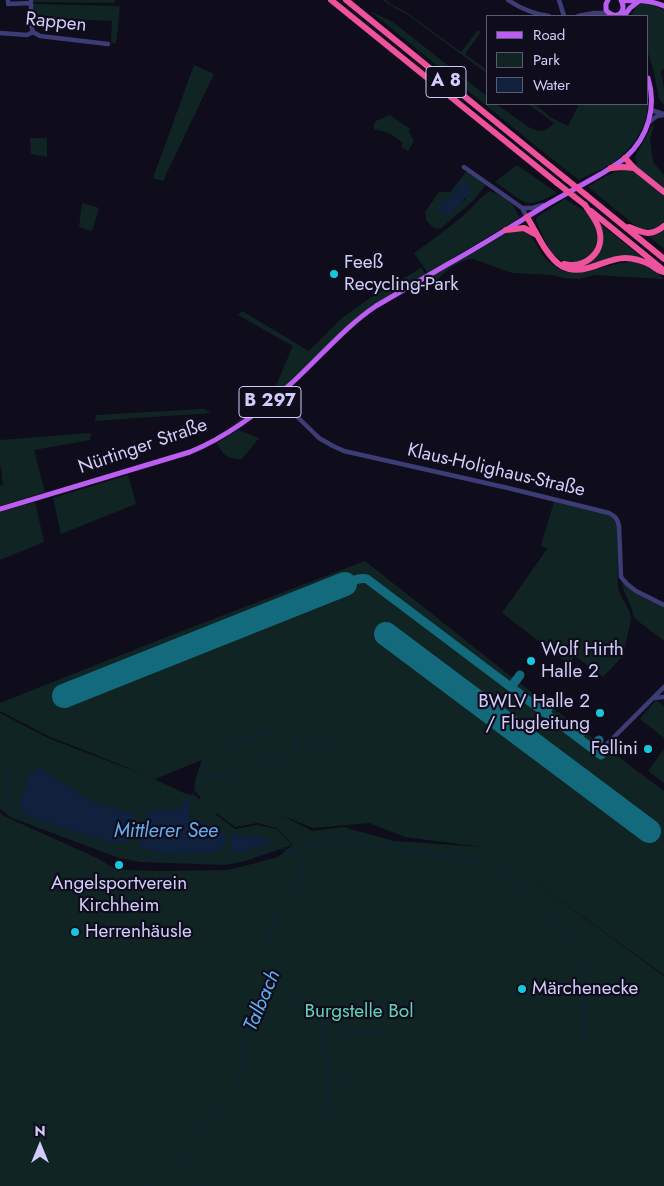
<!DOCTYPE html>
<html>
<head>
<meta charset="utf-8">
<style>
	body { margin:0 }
	#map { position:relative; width:664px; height:1186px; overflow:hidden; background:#0f0d1b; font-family:Jost,sans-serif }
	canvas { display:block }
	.legend { position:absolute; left:486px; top:15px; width:162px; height:90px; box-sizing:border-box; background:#0f0d1b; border:1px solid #5d5974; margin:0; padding:6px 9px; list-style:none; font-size:15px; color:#d1ccfa }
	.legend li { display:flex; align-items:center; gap:10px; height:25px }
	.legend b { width:25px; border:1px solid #5d5974 }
	.north { position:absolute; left:15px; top:1121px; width:50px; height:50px; -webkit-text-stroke:4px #0f0d1b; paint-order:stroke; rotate:0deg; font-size:14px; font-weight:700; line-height:20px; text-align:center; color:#d1ccfa }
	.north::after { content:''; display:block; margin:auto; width:18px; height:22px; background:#d1ccfa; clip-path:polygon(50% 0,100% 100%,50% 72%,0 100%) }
</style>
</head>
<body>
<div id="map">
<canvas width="664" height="1186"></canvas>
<ul class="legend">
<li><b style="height:6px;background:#ba5df0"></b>Road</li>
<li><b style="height:14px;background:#102424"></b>Park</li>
<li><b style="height:14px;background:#0f213c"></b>Water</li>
</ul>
<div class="north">N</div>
</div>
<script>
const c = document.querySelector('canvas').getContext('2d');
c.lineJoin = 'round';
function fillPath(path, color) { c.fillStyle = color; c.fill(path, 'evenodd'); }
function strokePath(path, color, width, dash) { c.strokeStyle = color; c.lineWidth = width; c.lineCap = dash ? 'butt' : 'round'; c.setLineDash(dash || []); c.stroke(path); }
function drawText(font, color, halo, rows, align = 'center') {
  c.font = font + ' Jost,sans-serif'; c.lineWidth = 4.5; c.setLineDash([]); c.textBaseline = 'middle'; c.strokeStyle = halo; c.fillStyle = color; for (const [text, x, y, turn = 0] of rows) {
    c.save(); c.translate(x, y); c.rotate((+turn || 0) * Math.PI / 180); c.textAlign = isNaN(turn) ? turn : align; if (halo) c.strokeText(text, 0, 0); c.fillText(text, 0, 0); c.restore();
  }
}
fillPath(new Path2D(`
	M32,0h83v3l-79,-1z
	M383,0h3l4,4 13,6 58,42 17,-22 3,2 -16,22 23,17v3l-80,-59 -20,-11z
	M32,4l88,2 -4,38 -5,-1 1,-22 -80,-4z
	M640,4h10l14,6v58l-3,4 3,18v15l-5,-6 -6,-31 -5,-15v-37h-17l5,-9z
	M370,11l23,11 95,75v7h8l34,24 9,3 7,-1 8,-7 -26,-19h7l15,13 18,9 11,-22h69v-9c2,27 -12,51 -34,67 -10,7 -24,12 -35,18l-31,-24z
	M194,65l20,9 -51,107 -10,-3z
	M390,115l20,14 -1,3 5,9 -6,10 -7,-4 2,-4c-9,-7 -17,-13 -28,-13l-2,-4 3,-5z
	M653,124l1,1 -4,14 3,23 11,13v74l-76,-62c13,-8 26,-17 40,-17l9,-7 -2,-6z
	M30,138h17v19l-16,-3z
	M517,165l40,28c-8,3 -18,10 -27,10 -9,0 -26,-16 -35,-21z
	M467,171l18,13v2l-12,15 -33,28 -6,-1 -8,-8 -1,-8 14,-20h11zM459,186l7,13 -10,7 -2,4 -11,2 -4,-2 1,-5 11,-9z
	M490,191c13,4 25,12 29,26l-3,3 -88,53 -14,-20c19,-13 36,-26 53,-41 8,-7 14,-16 23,-21z
	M565,199l21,13 9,12 4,15 -6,14 -14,9 -15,-1 -5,-2 -9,-8 -14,-30 1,-4z
	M82,203l17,5 -7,23 -13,-4z
	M599,223l44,35 -12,-1 -52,11 -2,-2 20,-13z
	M518,230h6l5,3 15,24 9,8 10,6 14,2 9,-1 34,-9 14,-1 15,5 15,12 -69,-4 -16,4 -15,-1 -12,-3 -40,-2 -39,-14c-10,0 -20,7 -29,14 -3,2 -5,6 -8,8h-3l-1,-5 75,-43z
	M421,268l4,5v3l-61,36 -89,83 -39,29 -1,-1 27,-21 11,-10 20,-46 -55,-31 4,-4 67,40 34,-34 30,-21z
	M204,409l7,4 -116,8 1,-6z
	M238,430l21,8 -17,21c-14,0 -19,-3 -25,-16z
	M91,433l-1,7 -56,10 11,42 -45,14v-21h3l-2,-18 -1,-1v-26z
	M128,475l8,29 -75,30 -8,-36z
	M35,502l9,40 -44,18v-48z
	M554,502l53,12 6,3 4,9 1,62 2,6 10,18 1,7 -8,37 -20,21 -28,-21 -6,8 -67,-51 45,-64 -6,-4z
	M365,561l157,124 142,106v184l-154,-111 154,112v210h-664v-373l4,3 95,43 11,7 16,4 38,1 65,-1 49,-13 15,-12 -16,-17 -20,-5 -22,4 -17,-13 -4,-1 21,16 22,-4 20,4 15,16 -47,16 -20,4 -84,-3 -22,-4 -109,-41 -10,-8v-96l48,25 99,38 -53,-22 -44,-17 -50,-26v-8l25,-10 162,-64zM202,760l-6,18 -2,11 7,9 -2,1 4,6 -7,-9 -10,-2 -36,-17 5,2zM283,816l30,12 56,-5 36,14 77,10 -88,-6 -51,-14 -31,4z
	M622,583l20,13 22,11v34l-30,-23c-1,-13 -10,-22 -12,-35z
	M656,700l8,6v32l-24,-19z
	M664,749v34l-16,-12z`), '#102424');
fillPath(new Path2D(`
	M462,182l4,1 4,3v7l-20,21 -4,1 -7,-5v-5l12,-9z
	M39,768l54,34 39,11c7,8 -2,20 -5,29l-11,2 -67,-20 -21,-8 -7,-6 -1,-9 9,-25 1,-2z
	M187,798l3,2v8l-2,7 1,2 35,15c3,6 1,14 -3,19l-30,3 -29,-1 -20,-4 -3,-4v-4l8,-27 5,-4h23l5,-3z
	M231,835l35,2 3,3 1,4 -17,4 -14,5h-8z`), '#0f213c');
strokePath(new Path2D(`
	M640,16l5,-13
	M294,752v-11l7,-8 1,-6 6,-5 4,-11
	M0,762l7,5 1,4 -2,33 4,9 16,7 39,15 75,23 86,4
	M207,773l14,5 84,-30 42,-10
	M189,799l18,-26 -2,-11 4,-7 70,-29
	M270,844l4,1
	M383,846l10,1 91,16 43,28 35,37 13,22 8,11 4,12v18
	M300,848l27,-7 24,1 31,4
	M290,850l7,-1
	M140,858l2,-9
	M275,974l9,16 11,10 17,6 7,7 11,7 9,9 55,4
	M585,996l-3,11 6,46
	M319,1013l10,63v26l-7,18
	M329,1076l25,14
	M187,1157l5,19
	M282,1169l22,-21 16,-25
	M158,1173l29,-17 15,-31 37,-41 5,-37 30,-75 6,-11 1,-6 -11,-2 -2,-13 11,-28 20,-29 2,-13 -4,-17 -16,-5 -51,14
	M194,1179l5,7
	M147,1186l7,-10`), '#0f213c', 1);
strokePath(new Path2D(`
	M345,584c8,-3 14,-7 22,-5l234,176
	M511,687l9,-12
	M545,713l6,-9
	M578,737l6,-8
	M592,748l7,-8`), '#126a7c', 9);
strokePath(new Path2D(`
	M386,634l263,197
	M64,696l281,-112`), '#126a7c', 24);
strokePath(new Path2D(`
	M8,0v4l23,-1
	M31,0v25l2,7
	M508,0c13,9 26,14 41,16
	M559,0l5,16
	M578,16l16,-3h14
	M33,32l7,4 68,8
	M0,33l27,2 6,-3
	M651,110l13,4
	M648,123l9,-7 7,-1
	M464,167l54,38 4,3 5,9
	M522,208h10l11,-3
	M276,396l43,42 14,8 11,5 164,37 101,25c6,3 9,6 10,13l2,51 6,7 9,7 28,14
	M654,698l10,-1
	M606,745l58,-58`), '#3e3c76', 4.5);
strokePath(new Path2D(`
	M608,0l-2,4v6c9,11 22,3 15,-10
	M622,1c15,-1 29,-1 42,5
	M624,16l6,-8 9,-7
	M0,509l190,-57c39,-16 74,-43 105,-72 27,-25 51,-54 81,-74 24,-14 48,-28 72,-42 34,-19 67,-40 100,-60 18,-10 35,-20 53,-30 8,-5 17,-10 25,-17 22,-20 31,-50 22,-79`), '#ba5df0', 5);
strokePath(new Path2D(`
	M331,0l226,183
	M346,0l220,179
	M625,158l9,10 30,24
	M611,168l12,-1 11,1
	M586,195l78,64
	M591,211l70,57
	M527,217c6,10 11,20 17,30 12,18 22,27 44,21 12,-3 24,-10 37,-10 9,0 18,3 26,7 4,3 7,6 13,7
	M629,227c14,6 22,10 35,-1
	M506,230l18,-2 11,6
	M564,264c21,5 42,-12 35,-35 -2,-8 -9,-16 -14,-24`), '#ef529c', 6);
strokePath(new Path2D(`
	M566,179l20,16
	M557,183l28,22`), '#ef529c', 6);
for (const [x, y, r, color] of [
	[334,274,5,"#15c8dd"],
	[531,661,5,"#15c8dd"],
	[600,713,5,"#15c8dd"],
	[648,749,5,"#15c8dd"],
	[119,865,5,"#15c8dd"],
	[75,932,5,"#15c8dd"],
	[522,989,5,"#15c8dd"]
]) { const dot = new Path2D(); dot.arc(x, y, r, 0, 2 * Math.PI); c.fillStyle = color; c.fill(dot); strokePath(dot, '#0f0d1b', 2); }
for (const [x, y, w] of [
	[446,82,40],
	[270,402,62]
]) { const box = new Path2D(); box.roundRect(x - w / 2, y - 15.5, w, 31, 4); c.fillStyle = '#0f0d1b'; c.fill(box); strokePath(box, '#d1ccfa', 1); }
drawText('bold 18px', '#d1ccfa', null, [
	["A 8",446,82],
	["B 297",270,402]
]);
drawText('19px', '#d1ccfa', '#0f0d1b', [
	["Rappen",56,23,6],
	["Nürtinger Straße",143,447,-19],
	["Klaus-Holighaus-Straße",496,471,13]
]);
drawText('19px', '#d1ccfa', '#0f0d1b', [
	["Feeß",344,263],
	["Recycling-Park",344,285],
	["Wolf Hirth",541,650],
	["Halle 2",541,672],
	["BWLV Halle 2",590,702,"right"],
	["/ Flugleitung",590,724,"right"],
	["Fellini",638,749,"right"],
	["Angelsportverein",119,884,"center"],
	["Kirchheim",119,906,"center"],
	["Herrenhäusle",85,932],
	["Märchenecke",532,989]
], 'left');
drawText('19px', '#60d2b6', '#0f0d1b', [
	["Burgstelle Bol",359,1012]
]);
drawText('italic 20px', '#63aef0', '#0f0d1b', [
	["Mittlerer See",166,832],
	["Talbach",263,1001,-67]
]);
</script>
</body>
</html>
